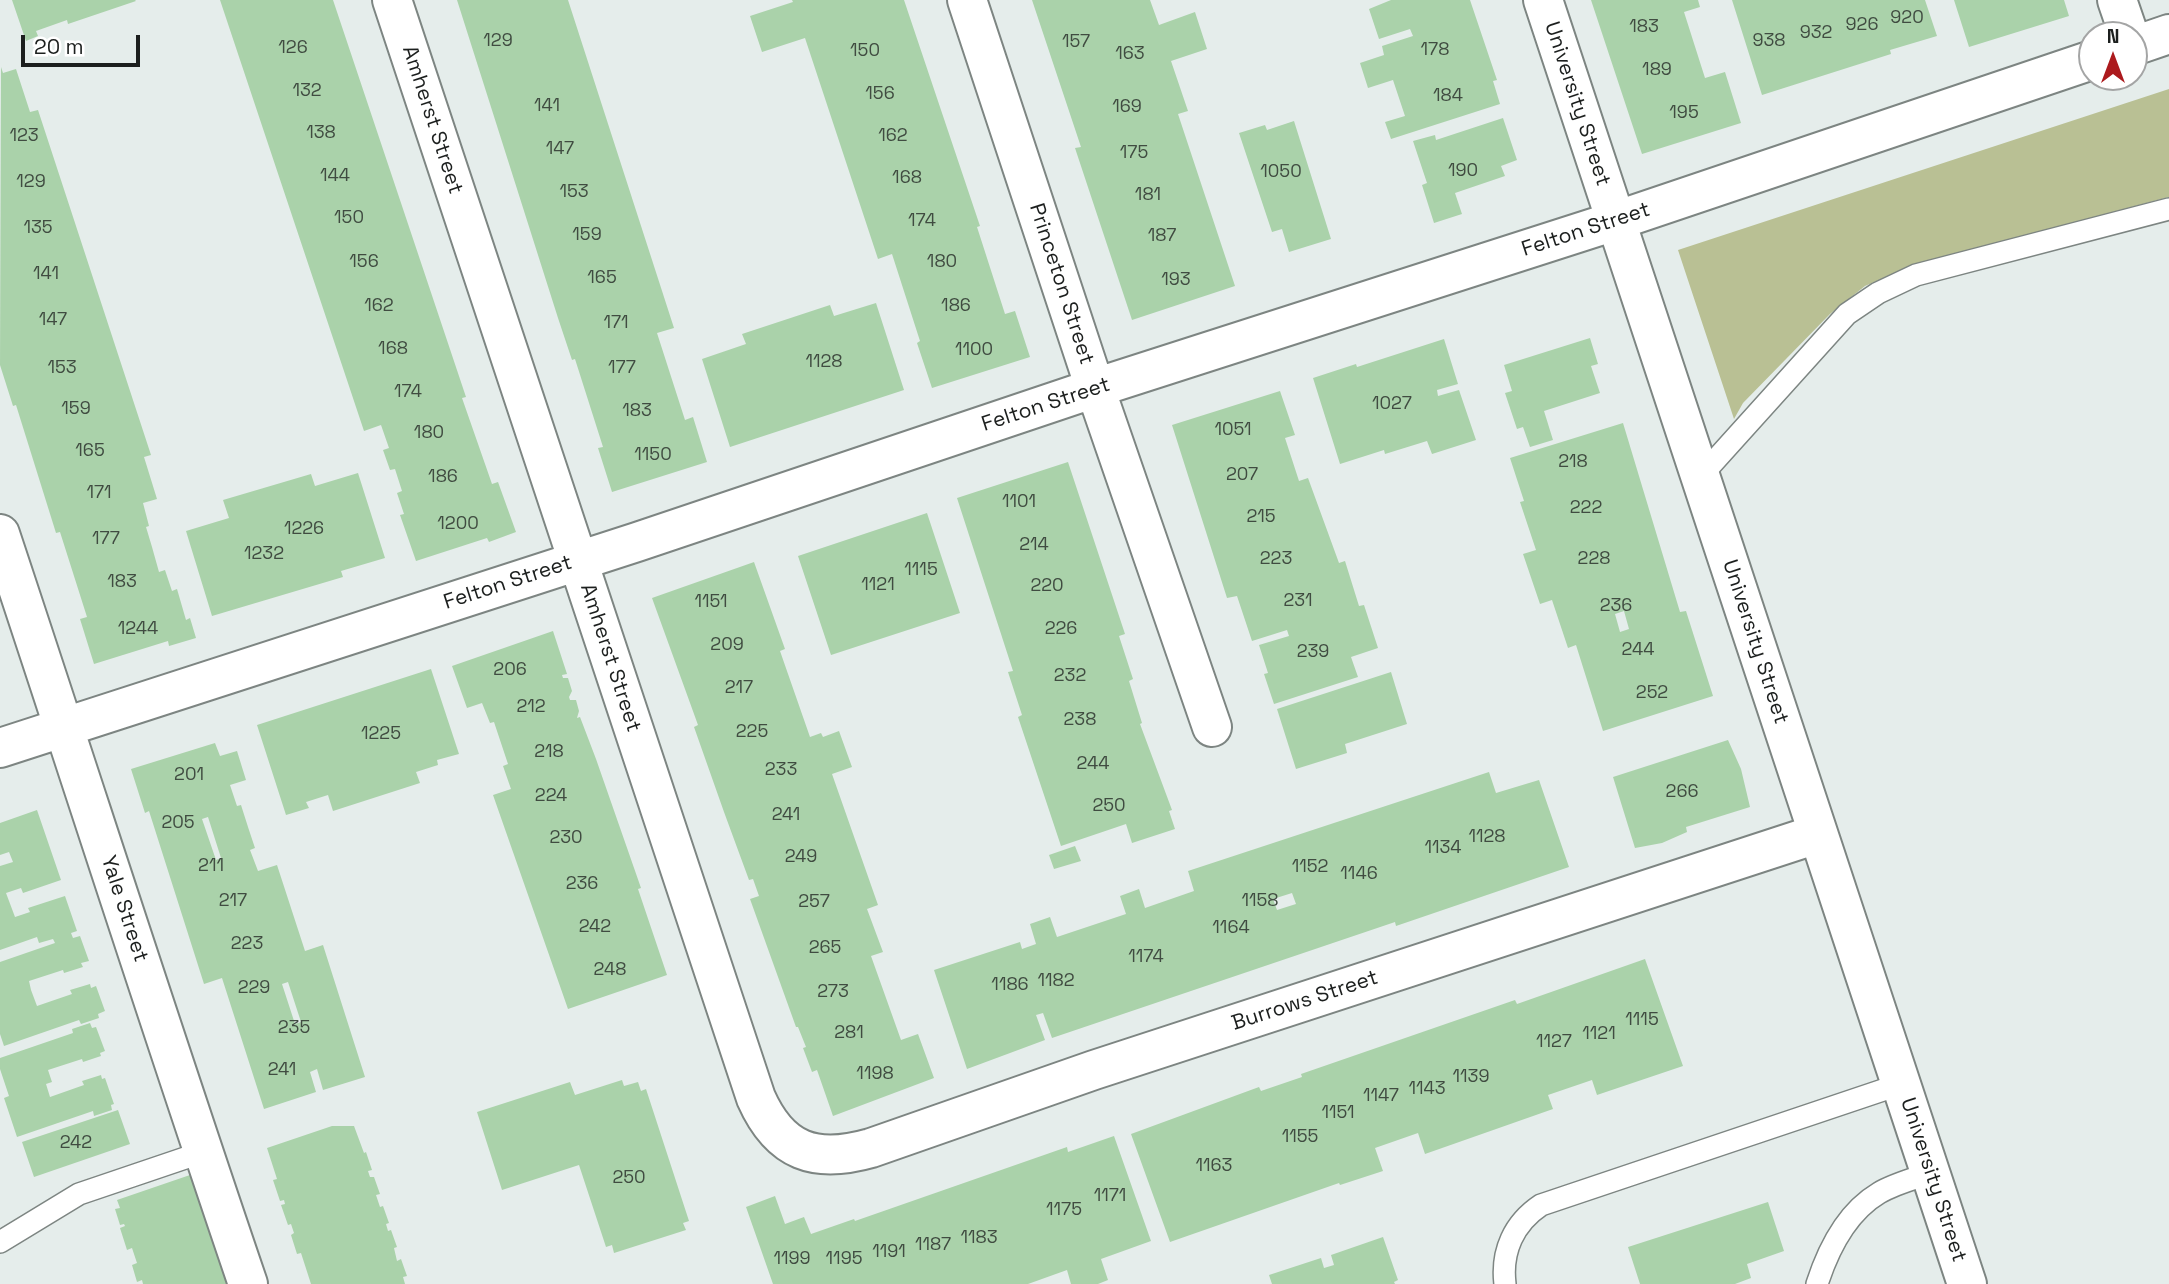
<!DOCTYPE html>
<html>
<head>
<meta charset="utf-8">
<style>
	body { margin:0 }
	#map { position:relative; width:2169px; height:1284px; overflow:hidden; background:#e5edeb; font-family:"Space Grotesk",sans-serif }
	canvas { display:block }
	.north { position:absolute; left:2078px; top:21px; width:70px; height:70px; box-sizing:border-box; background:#fff; border:2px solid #a4a5a5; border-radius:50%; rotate:0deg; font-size:19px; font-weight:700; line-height:28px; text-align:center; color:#1c1f1e }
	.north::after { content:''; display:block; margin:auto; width:24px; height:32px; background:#ac1a1d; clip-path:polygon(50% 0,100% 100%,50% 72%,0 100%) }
	.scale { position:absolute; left:21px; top:35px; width:119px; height:32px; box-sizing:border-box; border:4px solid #1c1f1e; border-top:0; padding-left:9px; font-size:21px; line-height:24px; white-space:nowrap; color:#1c1f1e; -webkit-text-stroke:5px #fff; paint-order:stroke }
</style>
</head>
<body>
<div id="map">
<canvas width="2169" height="1284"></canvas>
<div class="north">N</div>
<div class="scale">20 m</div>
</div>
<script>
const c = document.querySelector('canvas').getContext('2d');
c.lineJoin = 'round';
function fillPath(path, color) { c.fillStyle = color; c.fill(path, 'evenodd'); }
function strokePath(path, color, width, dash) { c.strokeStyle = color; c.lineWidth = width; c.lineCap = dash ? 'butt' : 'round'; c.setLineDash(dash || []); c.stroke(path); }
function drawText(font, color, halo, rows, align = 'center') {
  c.font = font + ' "Space Grotesk",sans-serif'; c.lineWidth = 7; c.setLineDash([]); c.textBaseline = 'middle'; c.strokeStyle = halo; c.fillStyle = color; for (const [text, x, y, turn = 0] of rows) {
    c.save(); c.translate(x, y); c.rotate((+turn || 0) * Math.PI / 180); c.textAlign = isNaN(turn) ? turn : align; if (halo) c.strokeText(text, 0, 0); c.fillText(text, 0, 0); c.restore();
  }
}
fillPath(new Path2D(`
	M2169,89v108l-260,70 -44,19 -35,28 -87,89 -9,16 -56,-169z`), '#b9c094');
fillPath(new Path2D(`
	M12,0h123l1,1 -68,23 -1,-4 -31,11 2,5 -12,5z
	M220,0h113l133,397 -4,1 30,86 6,-2 18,50 -27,10 -2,-4 -71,23 -16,-46 4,-1 -7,-21 5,-2 -7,-22 -5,1 -7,-20 6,-2 -8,-23 -17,6z
	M457,0h111l106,328 -17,5 28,87 8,-3 14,45 -95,30 -14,-44 5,-1 -28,-88 -3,1 -14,-42z
	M792,0h112l76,226 -3,1 28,87 10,-3 15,46 -98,31 -15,-45 3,-2 -28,-87 -14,5 -73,-221 -43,14 -12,-36 43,-14z
	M1032,0h118l9,25 36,-13 12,37 -36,12 17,50 -10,3 57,172 -103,34 -57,-172 6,-1z
	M1391,0h79l27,80 -4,1 7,23 -109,35 -6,-17 20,-6 -12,-36 -25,8 -8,-25 24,-8 -2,-9 31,-10 -3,-7 -31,10 -10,-30z
	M1591,0h107l2,7 -16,5 21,66 20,-6 16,51 -99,31z
	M1732,0h193l12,36 -47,14 1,4 -129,41z
	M1954,0h110l5,16 -100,31z
	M1,67l2,6 13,-4 14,43 8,-2 113,345 -7,2 13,42 -14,4 6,23 -3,1 6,20 7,25 6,-2 7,21 5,-2 9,31 4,-2 6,20 -27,8 -1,-5 -74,23 -14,-45 7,-2 -27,-85 -4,1 -40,-128 -3,1 -13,-41z
	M1503,118l14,42 -16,6 4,10 -50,17 7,21 -28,9 -12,-38 5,-2 -14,-42 22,-6 1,5z
	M1294,121l37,118 -42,13 -7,-23 -10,3 -33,-99 26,-8 2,5z
	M876,303l28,87 -174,57 -28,-88 44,-15 -4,-10 88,-29 4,11z
	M1590,338l8,26 -7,2 9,27 -56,18 9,29 -23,7 -7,-20 -6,2 -12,-36 7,-2 -8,-26z
	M1444,339l14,45 -21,6 1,6 21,-6 17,50 -44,14 -5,-13 -42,13 -1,-4 -44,14 -27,-86 43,-14 1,3z
	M1280,391l15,44 -10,3 14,43 9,-3 31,85 6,-2 14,45 5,-1 14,43 -27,9 7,20 -84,27 -10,-30 4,-1 -9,-28 30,-9 -2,-6 -35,11 -15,-45 -10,2 -55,-173z
	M1623,423l57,189 6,-1 27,85 -110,35 -27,-86 -8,3 -16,-48 -12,4 -17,-50 13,-4 -16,-48 4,-1 -14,-43zM1624,611l5,18 -9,3 -5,-18z
	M1068,462l57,172 -6,2 14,43 -4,2 13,42 -2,1 32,86 -3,1 6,18 -43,14 -6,-19 -65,22 -43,-129 4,-2 -14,-43 5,-1 -56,-173z
	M358,473l27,85 -44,13 2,6 -131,39 -26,-85 43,-13 -6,-18 88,-26 4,12z
	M927,513l33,100 -129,42 -33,-99z
	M754,562l31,87 -5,2 30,86 11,-4 2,4 16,-6 13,36 -20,7 46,131 -11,4 16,43 -12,4 30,84 17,-6 16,44 -101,38 -16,-46 -5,2 -9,-24 3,-1 -8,-20h-2l-46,-128 9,-3 -6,-17 -4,1 -25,-68 -30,-85 4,-2 -46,-127z
	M553,631l14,43 -5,1 1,3h5l4,13 -3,6 1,3h6l3,11 -2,7 3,-1 16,42 45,129 -3,1 29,86 -99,34 -75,-214 18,-6 -8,-23 5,-2 -14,-42 -4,1 -8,-20 -15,5 -15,-42z
	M431,669l28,85 -22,6 1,5 -22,7 4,11 -87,28 -5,-16 -22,7 3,6 -23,7 -29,-90z
	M1391,672l16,52 -62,20 2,9 -51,16 -19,-60z
	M1728,740l13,29 9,38 -64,20 1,5 -25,11 -27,5 -22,-71z
	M215,743l5,13 17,-5 9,29 -16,5 7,21 4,-1 7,22 7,21 -5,2 8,21 19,-6 28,86 18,-6 42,132 -42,13 -6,-21 -7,3 6,20 -52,17 -42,-131 -18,6 -55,-173 -4,2 -14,-44zM208,817l13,41 -5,2 -14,-41zM288,982l13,40 -6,2 -13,-40z
	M1489,772l7,21 43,-13 30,87 -173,59 -1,-4 -343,116 -9,-25 -7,2 9,25 -78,29 -33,-99 86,-28 2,7 14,-5 -6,-20 20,-7 7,20 69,-23 -6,-18 19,-7 6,19 49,-17 -6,-20zM1292,893l4,11 -19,6 -4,-11z
	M37,810l24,70 -38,13 -2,-5 -15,5 9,24 15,-5 -2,-4 37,-12 12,35 -6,2 2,5 7,-2 9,25 -8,2 2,4 -19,6 -1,-3 -34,11 2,9 6,16 35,-12 -2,-4 20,-6 1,4 5,-2 9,25 -7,3 1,4 -18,6 -2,-4 -75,26 -4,-12v-72l55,-19 -2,-4 -14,4 -2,-6 -37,13v-84l13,-4 -4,-10 -9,3v-32z
	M1075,846l6,15 -27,8 -5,-14z
	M1645,959l38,107 -86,29 -5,-15 -44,15 5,14 -128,45 -7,-21 -43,15 8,23 -43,14 -1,-2 -169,59 -39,-108 128,-47 2,4 41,-14 -1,-3 214,-74 2,4z
	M90,1023l2,5 4,-1 9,24 -5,2 1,3 -18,6 -1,-3 -34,11 4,12 -6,2 4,13 34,-12 -2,-4 19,-6 1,4 3,-1 9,26 -3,1 1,5 -18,6 -1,-5 -76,26 -13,-39 5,-2 -9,-27v-11l73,-25 -1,-4z
	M622,1080l2,6 14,-4 3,9 5,-2 43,132 -6,2 3,7 -72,23 -2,-8 -6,2 -27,-82 -77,25 -25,-78 93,-30 5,13z
	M118,1110l12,34 -96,33 -12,-35z
	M332,1126h22l10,27 2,-1 6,18 -4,1 2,6h4l6,17 -4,1 4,12 3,-1 6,17 -3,1 2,7 3,-1 6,17 -3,1 3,13 4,-2 6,17 -4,1 2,7h-94l-10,-31 -4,1 -6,-19 3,-2 -3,-9 -3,1 -7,-20 4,-1 -1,-4 -4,1 -7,-21 4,-1 -10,-31z
	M1114,1136l37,105 -50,18 7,21 -10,4h-27l-4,-14 -39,14h-255l-27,-77 29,-11 10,28 19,-7 7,17 43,-15 1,2 212,-74 1,5z
	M190,1175l2,4h3l6,19 -2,1 2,7 3,-2 16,50 -2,1 2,6h2l7,19 -3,2v2h-83l-1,-4 -5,2 -5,-17 5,-2 -5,-15 -5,2 -7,-22 5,-2 -1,-2 -4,1 -5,-16 5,-1 -3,-8z
	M1768,1202l16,49 -37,13 4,14 -16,6h-95l-12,-37z
	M1383,1237l15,43 -4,2 1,2h-123l-3,-9 52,-17 3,10 10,-3 -3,-10z`), '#aad2aa');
const lane = new Path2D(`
	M1700,477l147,-163 31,-21 38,-18 253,-66
	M0,1242l79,-48 124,-42
	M1505,1284c-4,-33 9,-61 36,-79l360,-121
	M1817,1284c11,-34 30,-72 62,-91 15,-9 34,-14 52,-20`);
const street = new Path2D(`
	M392,0l364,1098c24,54 59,66 115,50l223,-78 723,-236
	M967,0l128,388 117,339
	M1543,0l424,1284
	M2117,0l12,35
	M2134,46l35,-12
	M0,534c83,250 163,501 248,750
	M0,748l637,-206 458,-154 520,-167 477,-161`);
strokePath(lane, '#7d8582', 24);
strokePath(street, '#7d8582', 42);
strokePath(lane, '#fff', 21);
strokePath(street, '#fff', 38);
drawText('18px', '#404c41', null, [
	["920",1907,18],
	["926",1862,25],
	["183",1644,27],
	["932",1816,33],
	["129",498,41],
	["938",1769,41],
	["157",1076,42],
	["126",293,48],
	["178",1435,50],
	["150",865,51],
	["163",1130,54],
	["189",1657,70],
	["132",307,91],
	["156",880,94],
	["184",1448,96],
	["141",547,106],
	["169",1127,107],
	["195",1684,113],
	["138",321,133],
	["123",24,136],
	["162",893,136],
	["147",560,149],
	["175",1134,153],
	["190",1463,171],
	["1050",1281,172],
	["144",335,176],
	["168",907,178],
	["129",31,182],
	["153",574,192],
	["181",1148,195],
	["150",349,218],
	["174",922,221],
	["135",38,228],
	["159",587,235],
	["187",1162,236],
	["156",364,262],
	["180",942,262],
	["141",46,274],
	["165",602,278],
	["193",1176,280],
	["162",379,306],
	["186",956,306],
	["147",53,320],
	["171",616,323],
	["168",393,349],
	["1100",974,350],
	["1128",824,362],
	["153",62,368],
	["177",622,368],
	["174",408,392],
	["1027",1392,404],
	["159",76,409],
	["183",637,411],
	["1051",1233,430],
	["180",429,433],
	["165",90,451],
	["1150",653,455],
	["218",1573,462],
	["207",1242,475],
	["186",443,477],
	["171",99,493],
	["1101",1019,502],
	["222",1586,508],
	["215",1261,517],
	["1200",458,524],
	["1226",304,529],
	["177",106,539],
	["214",1034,545],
	["1232",264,554],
	["223",1276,559],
	["228",1594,559],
	["1115",921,570],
	["183",122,582],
	["1121",878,585],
	["220",1047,586],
	["231",1298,601],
	["1151",711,602],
	["236",1616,606],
	["1244",138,629],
	["226",1061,629],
	["209",727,645],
	["244",1638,650],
	["239",1313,652],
	["206",510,670],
	["232",1070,676],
	["217",739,688],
	["252",1652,693],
	["212",531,707],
	["238",1080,720],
	["225",752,732],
	["1225",381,734],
	["218",549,752],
	["244",1093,764],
	["233",781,770],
	["201",189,775],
	["266",1682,792],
	["224",551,796],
	["250",1109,806],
	["241",786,815],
	["205",178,823],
	["1128",1487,837],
	["230",566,838],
	["1134",1443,848],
	["249",801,857],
	["211",211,866],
	["1152",1310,867],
	["1146",1359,874],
	["236",582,884],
	["217",233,901],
	["1158",1260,901],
	["257",814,902],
	["242",595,927],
	["1164",1231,928],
	["223",247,944],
	["265",825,948],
	["1174",1146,957],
	["248",610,970],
	["1182",1056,981],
	["1186",1010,985],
	["229",254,988],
	["273",833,992],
	["1115",1642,1020],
	["235",294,1028],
	["281",849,1033],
	["1121",1599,1034],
	["1127",1554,1042],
	["241",282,1070],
	["1198",875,1074],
	["1139",1471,1077],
	["1143",1427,1089],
	["1147",1381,1096],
	["1151",1338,1113],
	["1155",1300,1137],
	["242",76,1143],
	["1163",1214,1166],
	["250",629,1178],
	["1171",1110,1196],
	["1175",1064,1210],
	["1183",979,1238],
	["1187",933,1245],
	["1191",889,1252],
	["1199",792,1259],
	["1195",844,1259]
]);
drawText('21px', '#1c1f1e', '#fff', [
	["University Street",1577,104,72],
	["Amherst Street",432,120,72],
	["Felton Street",1586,230,-18],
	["Princeton Street",1061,284,72],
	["Felton Street",1046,405,-18],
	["Felton Street",508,583,-18],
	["University Street",1755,642,72],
	["Amherst Street",610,658,72],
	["Yale Street",124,909,72],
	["Burrows Street",1305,1001,-18],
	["University Street",1933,1180,72]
]);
</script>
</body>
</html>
